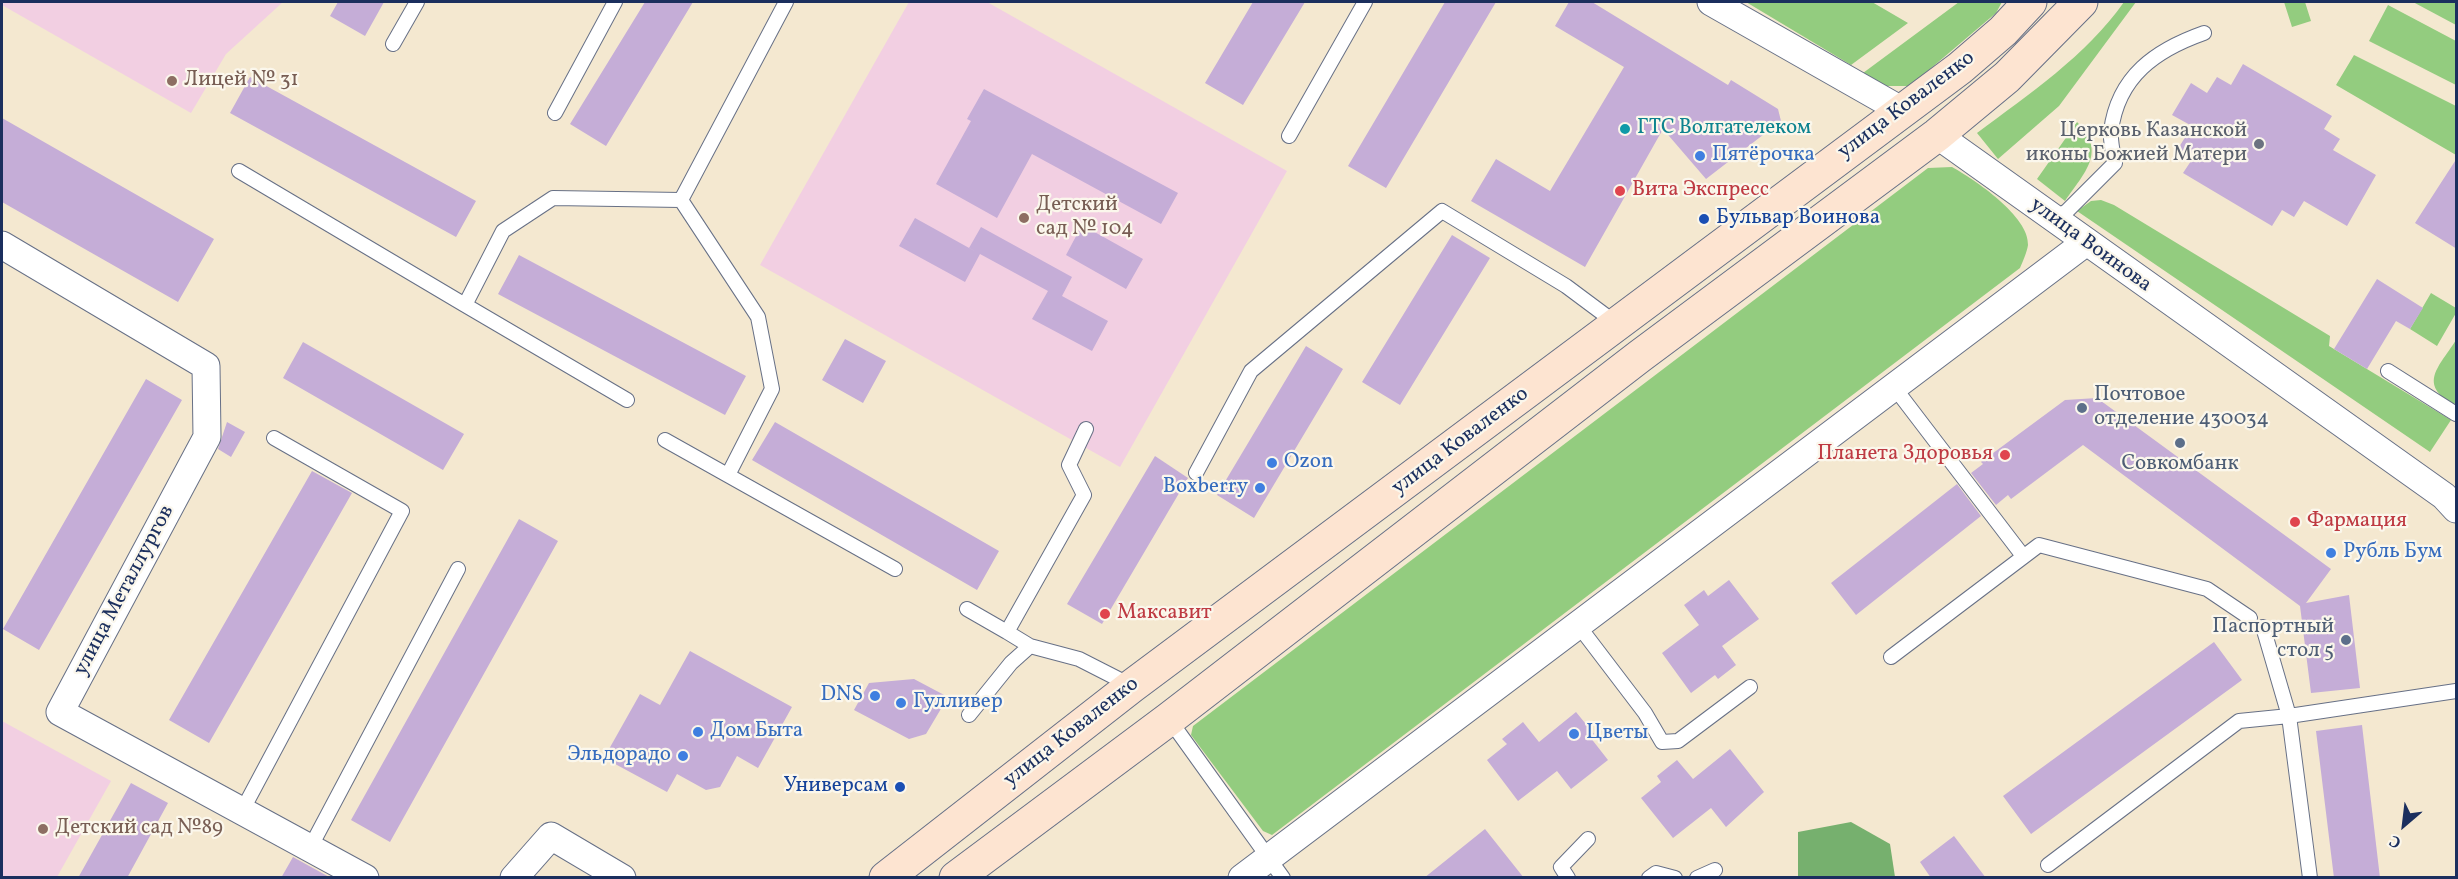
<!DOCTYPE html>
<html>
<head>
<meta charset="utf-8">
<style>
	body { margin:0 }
	#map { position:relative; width:2458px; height:879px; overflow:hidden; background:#f4e8d0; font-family:Vollkorn,serif }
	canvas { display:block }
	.frame { position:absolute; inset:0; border:3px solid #1b2f5e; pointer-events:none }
	.north { position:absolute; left:2374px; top:795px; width:60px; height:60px; -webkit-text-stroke:4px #fbf7ec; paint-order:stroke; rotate:208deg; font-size:16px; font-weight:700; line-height:24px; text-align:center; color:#1b2f5e }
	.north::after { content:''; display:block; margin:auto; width:21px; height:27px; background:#1b2f5e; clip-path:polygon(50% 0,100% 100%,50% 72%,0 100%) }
</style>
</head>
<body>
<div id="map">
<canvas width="2458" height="879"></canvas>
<div class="frame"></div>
<div class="north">С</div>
</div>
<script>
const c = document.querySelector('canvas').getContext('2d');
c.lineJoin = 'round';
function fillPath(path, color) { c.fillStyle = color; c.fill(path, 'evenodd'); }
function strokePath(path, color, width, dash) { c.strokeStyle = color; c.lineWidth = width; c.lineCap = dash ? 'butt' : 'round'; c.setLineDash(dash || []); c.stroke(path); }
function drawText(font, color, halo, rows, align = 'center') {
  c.font = font + ' Vollkorn,serif'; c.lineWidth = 4.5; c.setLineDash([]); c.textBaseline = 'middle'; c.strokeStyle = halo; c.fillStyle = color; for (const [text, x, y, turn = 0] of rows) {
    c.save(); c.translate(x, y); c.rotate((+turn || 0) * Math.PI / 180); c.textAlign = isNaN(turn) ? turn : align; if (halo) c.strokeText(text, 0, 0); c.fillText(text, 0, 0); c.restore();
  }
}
fillPath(new Path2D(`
	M2,2h281l-57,52 -35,59 -189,-108z
	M909,2h78l300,169 -167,296 -360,-202z
	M2,721l109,60 -54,96h-55z`), '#f2cfe2');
fillPath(new Path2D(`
	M1746,2h126l36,21 -57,42z
	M1959,2h43l-6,11 -86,73h-25l-22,-13z
	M2124,2h12l-77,104 -61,53 -21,-26c52,-39 109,-77 147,-131z
	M2284,2h21l6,19 -19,6z
	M2413,2h43v23z
	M2388,5l68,36v44l-87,-44z
	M2354,55l102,51v49l-120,-70z
	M2077,122c30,30 8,50 -12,79l-28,-22z
	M1952,167c22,12 78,50 76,78 -1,7 -5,16 -8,23l-748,567 -9,-4 -72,-96 2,-9 735,-558z
	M2101,200l13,5 216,131 -1,10 122,74 -21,32 -353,-241 14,-10z
	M2431,293l25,15v5l-19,33 -27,-17z
	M2456,340v61l-2,4c-37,-21 -15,-38 2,-65z`), '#93cc7f');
fillPath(new Path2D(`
	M1851,822l39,22 5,33h-97v-45z`), '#76b06e');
fillPath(new Path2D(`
	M338,2h46l-19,34 -35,-20z
	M645,2h48l-87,144 -36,-22z
	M1253,2h52l-62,103 -38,-22z
	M1445,2h51l-110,186 -38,-22z
	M1569,2h23l136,83 3,-5 47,29 3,12 -75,58 -43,-50 -78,138 -114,-66 25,-42 54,32 74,-124 -69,-41z
	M2243,64l89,52 -8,13 16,10 -7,11 43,25 -29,51 -43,-25 -10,16 -12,-7 -10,16 -89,-53 8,-12 -15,-9 16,-26 -20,-11 19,-32 16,10 10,-16 14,8z
	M250,77l226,124 -20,36 -226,-124z
	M984,89l194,104 -17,31 -129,-70 -35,64 -61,-34 35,-63 -4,-2z
	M2,118l212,121 -36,63 -176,-100z
	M2457,158v91l-42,-26z
	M915,218l65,36 -15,28 -66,-36z
	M1082,225l61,34 -17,30 -60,-34z
	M981,227l91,50 -10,19 46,25 -16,30 -60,-32 16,-28 -79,-43z
	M1452,235l38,23 -90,147 -38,-23z
	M519,255l227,121 -21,39 -227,-121z
	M2377,279l46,29 -13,21 -14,-8 -29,48 -33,-20z
	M845,339l41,22 -23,42 -41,-23z
	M303,342l161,92 -21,36 -160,-92z
	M1306,346l37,23 -89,149 -37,-23z
	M146,379l36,21 -143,250 -36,-21z
	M2097,398l234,171 -25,34 43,-8 11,93 -49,5 -11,-87 -217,-161 -72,54 -3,-4 -12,10 -25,-32 12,-9 -2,-2 84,-62z
	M227,422l18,10 -14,25 -13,-8z
	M775,422l224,129 -22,39 -225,-130z
	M1155,456l33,22 -86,146 -35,-20z
	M312,471l40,22 -143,250 -40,-23z
	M1957,484l24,32 -125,99 -25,-32z
	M519,519l39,22 -168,301 -39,-22z
	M1729,580l30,39 -37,27 14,19 -18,14 -3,-4 -24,18 -29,-40 37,-28 -15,-20 20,-15 4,6z
	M2214,642l28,38 -211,154 -28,-38z
	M690,651l102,56 -34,61 -21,-12 -17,31 -14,3 -29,-16 -10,18 -63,-34 36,-64 20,11z
	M914,679l34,18 -22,37 -17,5 -55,-29 15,-27z
	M1576,712l18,22 -4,3 18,23 -37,29 -14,-18 -39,30 -31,-41 20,-16 -5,-5 21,-17 16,20z
	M2362,725l18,153h-46l-18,-147z
	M1730,749l34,43 -38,35 -15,-19 -38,30 -32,-40 20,-16 -4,-6 20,-16 16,19z
	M131,783l37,20 -41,75h-49z
	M1485,829l39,49h-100z
	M1954,836l32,42h-55l-11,-16z
	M293,857l38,21h-50z`), '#c5add7');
const service = new Path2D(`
	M393,44l24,-42
	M555,113l60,-111
	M1289,136l76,-134
	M239,171l226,134 38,-74 50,-33 128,2
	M681,200l77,117 14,72 -44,86
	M681,200l105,-198
	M2053,219l14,-8 48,-48c-2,-10 -5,-22 -4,-32 7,-55 45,-81 93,-98
	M465,305l162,95
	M2388,371l68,43
	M1894,387l129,169
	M1086,429l-17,36 15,30 -77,137 23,14 49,13 51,26
	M665,440l230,129
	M1196,473l55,-102 191,-160 124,75 51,38
	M967,609l40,23
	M1578,625l67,88 17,29 16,-1 72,-54
	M1891,657l148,-112 168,44 43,29
	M969,715l42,-52 19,-17
	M1169,719l114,159
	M242,811l160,-300 -128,-73
	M310,848l148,-279
	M2048,865l191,-144 50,-5 -26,-89
	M1568,878l-7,-11 27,-28
	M1649,878l7,-5 19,5
	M1697,878l18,-8
	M2310,878l-21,-162 167,-25`);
const minor = new Path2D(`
	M1711,2l190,108
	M1937,135l507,361 12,13
	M2,245l204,121 1,71 -147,275 305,166
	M514,878l37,-42 71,42
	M1242,878l843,-635`);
const secondary = new Path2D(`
	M886,878l246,-192 828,-618 43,-37 27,-29
	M956,878l213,-159 471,-363 297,-221 70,-58 74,-75`);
strokePath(service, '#677086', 16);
strokePath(minor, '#677086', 29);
strokePath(secondary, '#677086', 35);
strokePath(service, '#fff', 14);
strokePath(minor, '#fff', 27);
strokePath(secondary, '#fde4d1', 33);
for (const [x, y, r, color] of [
	[172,81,6,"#8d6e63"],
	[1625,129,6,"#0f9aa8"],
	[2259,144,6,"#6b7280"],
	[1700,156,6,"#3f7fe0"],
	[1620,191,6,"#e0444e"],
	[1024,218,6,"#8d6e63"],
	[1704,219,6,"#1a4fb4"],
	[2082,408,6,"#5c6f8a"],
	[2180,443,6,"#5c6f8a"],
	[2005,455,6,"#e0444e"],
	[1272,463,6,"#3f7fe0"],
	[1260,488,6,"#3f7fe0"],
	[2295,522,6,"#e0444e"],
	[2331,553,6,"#3f7fe0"],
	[1105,614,6,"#e0444e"],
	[2346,640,6,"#5c6f8a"],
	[875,696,6,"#3f7fe0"],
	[901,703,6,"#3f7fe0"],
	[698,732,6,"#3f7fe0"],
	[1574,734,6,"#3f7fe0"],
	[683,756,6,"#3f7fe0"],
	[900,787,6,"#1a4fb4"],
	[43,829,6,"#8d6e63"]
]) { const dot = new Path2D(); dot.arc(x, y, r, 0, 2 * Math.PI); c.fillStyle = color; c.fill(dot); strokePath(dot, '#fbf7ec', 2); }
drawText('21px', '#785e54', '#fbf7ec', [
	["Лицей № 31",184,81],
	["Детский",1036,206],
	["сад № 104",1036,230],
	["Детский сад №89",55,829]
], 'left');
drawText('21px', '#1b2f5e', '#fbf7ec', [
	["улица Коваленко",1907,106,-37],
	["улица Воинова",2090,246,36],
	["улица Коваленко",1461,442,-37],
	["улица Металлургов",125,591,-62],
	["улица Коваленко",1072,733,-38]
]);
drawText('21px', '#0d838f', '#fbf7ec', [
	["ГТС Волгателеком",1637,129]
], 'left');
drawText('21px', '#5b616d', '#fbf7ec', [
	["Церковь Казанской",2247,132],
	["иконы Божией Матери",2247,156]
], 'right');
drawText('21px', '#366cbe', '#fbf7ec', [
	["Пятёрочка",1712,156],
	["Ozon",1284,463],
	["Boxberry",1248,488,"right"],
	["Рубль Бум",2343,553],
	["DNS",863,696,"right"],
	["Гулливер",913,703],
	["Дом Быта",710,732],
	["Цветы",1586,734],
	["Эльдорадо",671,756,"right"]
], 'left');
drawText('21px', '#be3a42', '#fbf7ec', [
	["Вита Экспресс",1632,191],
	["Планета Здоровья",1993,455,"right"],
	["Фармация",2307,522],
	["Максавит",1117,614]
], 'left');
drawText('21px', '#164399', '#fbf7ec', [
	["Бульвар Воинова",1716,219],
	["Универсам",888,787,"right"]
], 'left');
drawText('21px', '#4e5e75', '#fbf7ec', [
	["Почтовое",2094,396],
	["отделение 430034",2094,420],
	["Совкомбанк",2180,465,"center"],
	["Паспортный",2334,628,"right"],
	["стол 5",2334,652,"right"]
], 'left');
</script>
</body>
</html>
